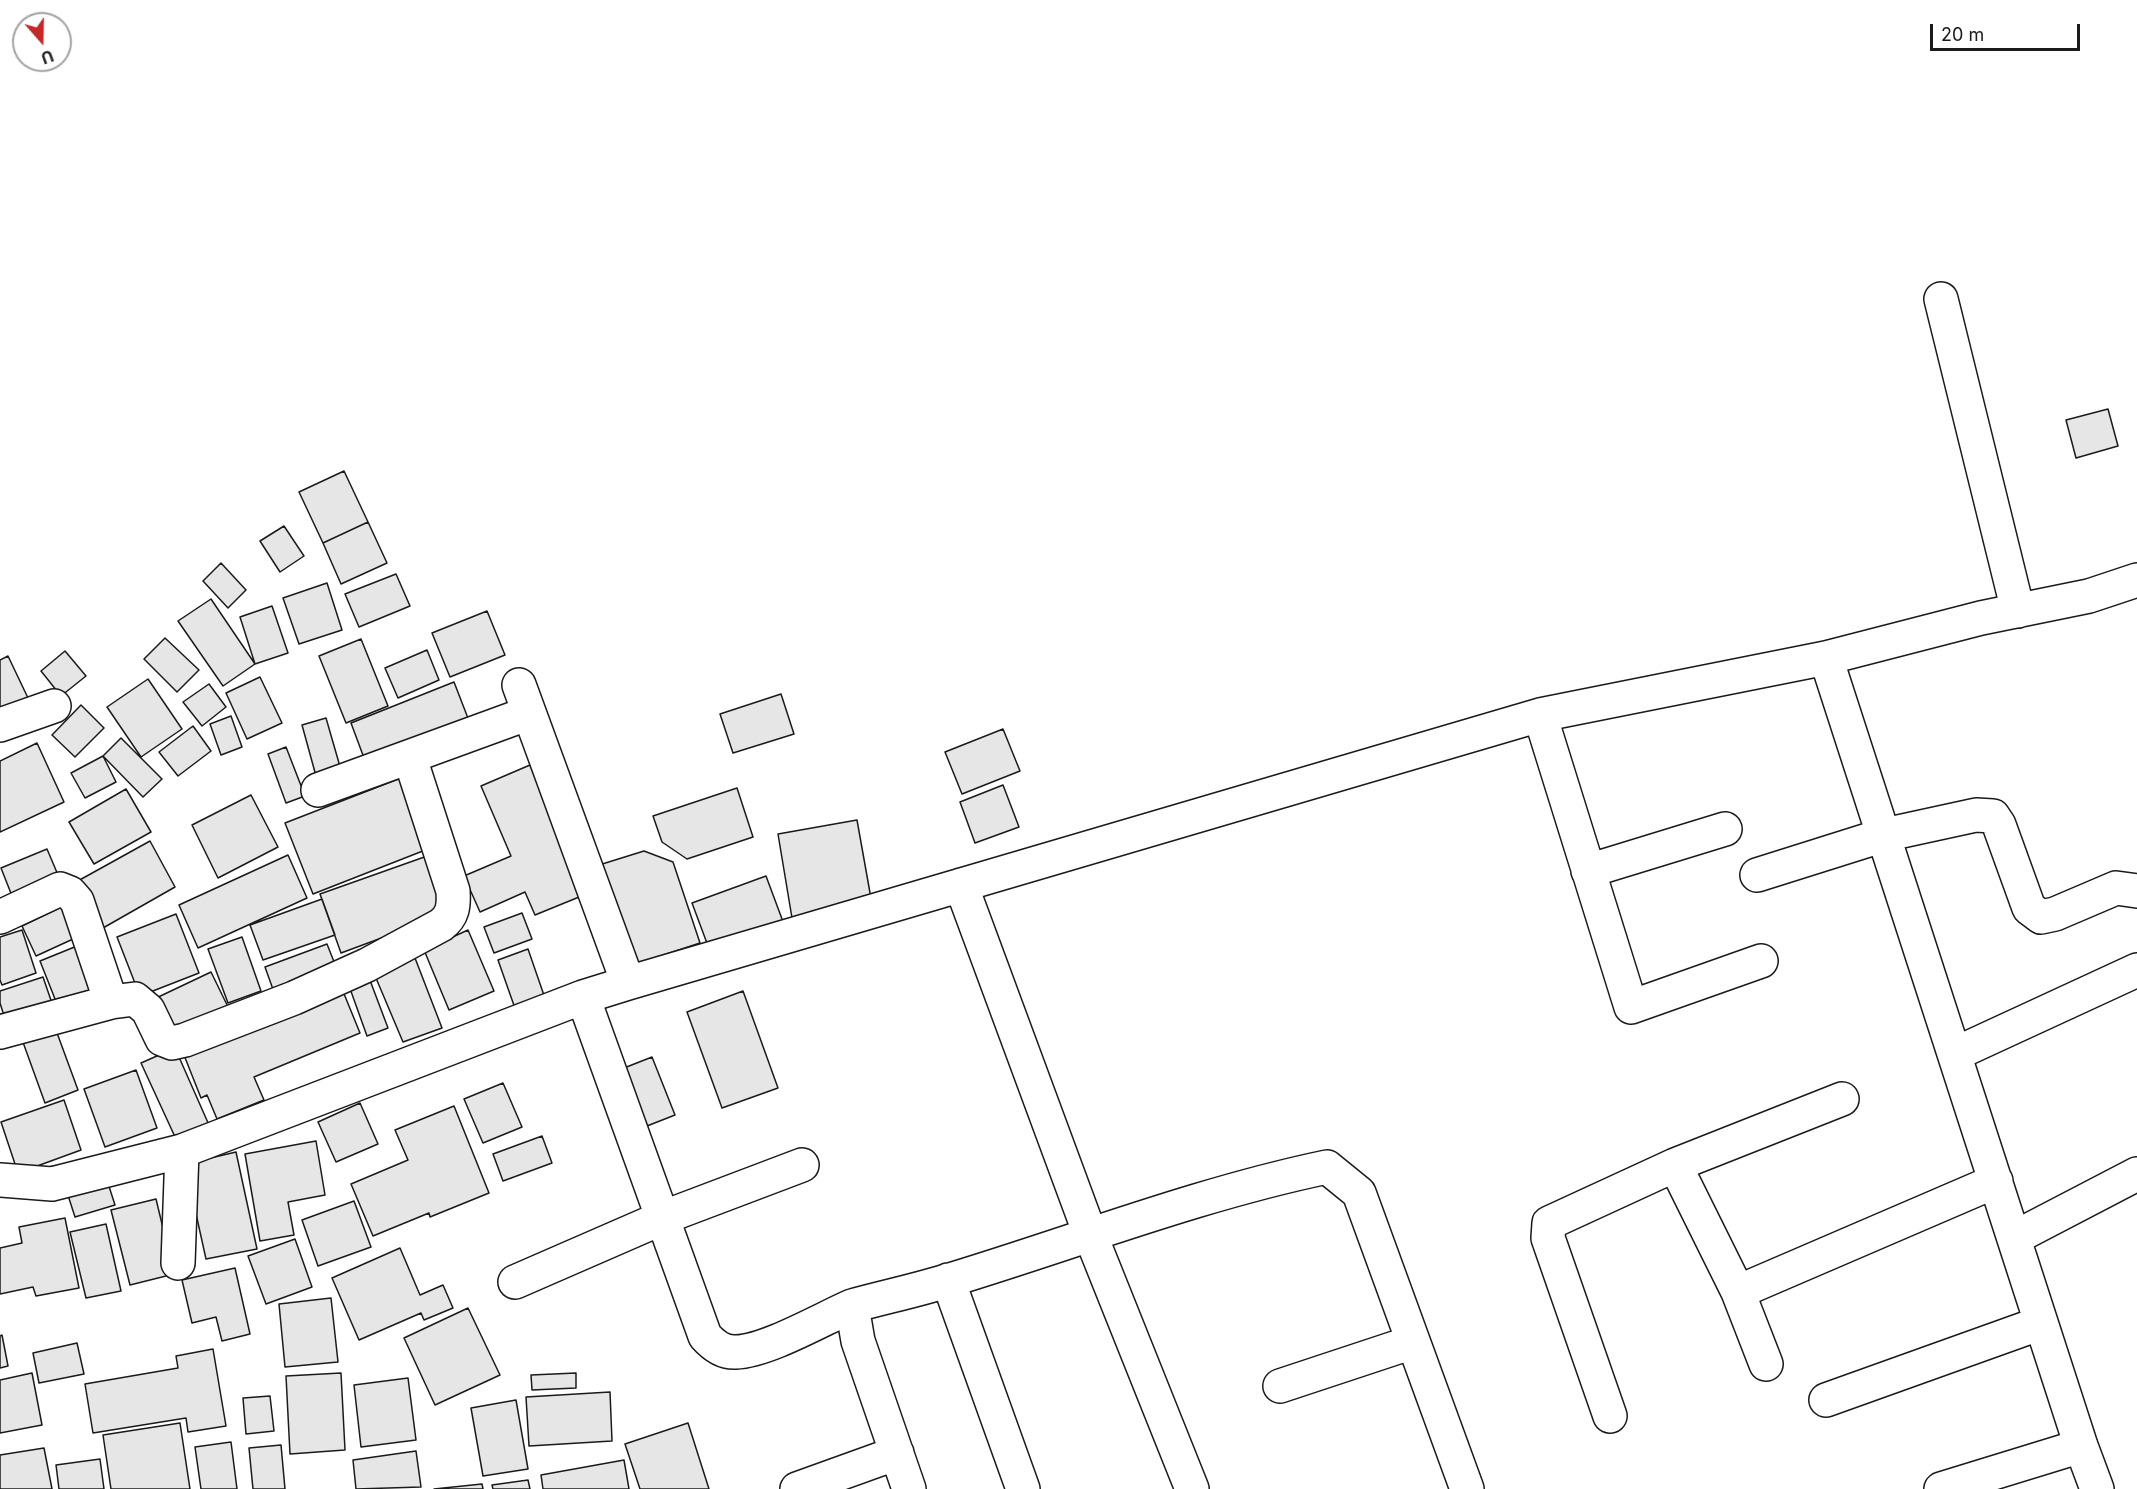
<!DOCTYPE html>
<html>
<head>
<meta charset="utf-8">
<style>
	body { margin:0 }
	#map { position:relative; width:2137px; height:1489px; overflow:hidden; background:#fff; font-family:Inter,sans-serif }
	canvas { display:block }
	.north { position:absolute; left:12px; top:12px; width:60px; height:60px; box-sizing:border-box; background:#fff; border:2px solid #a3a3a3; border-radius:50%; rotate:160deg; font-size:16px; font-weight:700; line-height:24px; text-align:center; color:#1a1a1a }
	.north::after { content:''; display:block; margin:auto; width:21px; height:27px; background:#c62828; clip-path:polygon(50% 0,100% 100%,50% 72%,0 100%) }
	.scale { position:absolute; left:1930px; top:24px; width:150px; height:27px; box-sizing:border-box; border:3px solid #1a1a1a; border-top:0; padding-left:8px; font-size:18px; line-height:21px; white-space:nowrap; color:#1a1a1a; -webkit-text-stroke:4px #fff; paint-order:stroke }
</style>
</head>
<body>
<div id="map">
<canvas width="2137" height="1489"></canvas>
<div class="north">U</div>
<div class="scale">20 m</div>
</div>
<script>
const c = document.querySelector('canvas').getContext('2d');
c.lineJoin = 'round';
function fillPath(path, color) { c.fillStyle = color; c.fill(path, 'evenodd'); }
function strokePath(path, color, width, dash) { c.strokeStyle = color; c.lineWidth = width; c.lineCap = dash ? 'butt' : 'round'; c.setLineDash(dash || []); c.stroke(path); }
const building = new Path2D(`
	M2108,409l10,37 -42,12 -10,-38z
	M344,471l24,51 -45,21 -24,-51z
	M368,522l19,41 -46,21 -18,-41z
	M284,526l20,30 -24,16 -20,-31z
	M221,563l25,27 -18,18 -25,-27z
	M396,574l14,32 -51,21 -14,-33z
	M327,583l15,47 -43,14 -16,-46z
	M211,599l44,65 -32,22 -45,-65z
	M272,606l16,47 -33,11 -15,-47z
	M487,611l18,44 -55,22 -18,-44z
	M165,638l34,32 -22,22 -33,-33z
	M361,639l27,67 -42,17 -27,-67z
	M427,650l12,30 -41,18 -13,-30z
	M65,651l21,25 -25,20 -20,-25z
	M8,656l20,42 -28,13v-51z
	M260,677l22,46 -35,16 -21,-46z
	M148,679l34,50 -41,28 -34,-50z
	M454,682l17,44 -104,40 -16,-43z
	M209,684l17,23 -24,19 -19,-24z
	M781,694l13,40 -61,19 -13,-39z
	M81,705l23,23 -29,29 -23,-22z
	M231,716l11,31 -21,8 -11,-31z
	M326,718l15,52 -25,6 -14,-51z
	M193,726l18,25 -33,25 -19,-24z
	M1003,729l17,42 -58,23 -17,-42z
	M121,738l41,41 -19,18 -40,-41z
	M37,743l27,59 -64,30v-71z
	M286,747l19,49 -19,7 -18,-49z
	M103,756l13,26 -31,16 -14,-25z
	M530,765l54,130 -49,20 -10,-23 -45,20 -16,-36 47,-20 -30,-70z
	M406,776l27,71 -120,47 -28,-71z
	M1003,785l16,42 -44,16 -15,-41z
	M737,788l16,49 -66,22 -25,-17 -9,-26z
	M126,789l25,43 -57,32 -25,-42z
	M251,795l27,52 -60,31 -26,-53z
	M857,820l15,84 -80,14 -14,-84z
	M150,841l25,46 -72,41 -27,-46z
	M47,849l14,33 -47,19 -13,-33z
	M644,851l29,11 27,81 -67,22 -34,-100z
	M288,855l19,43 -109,50 -19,-43z
	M430,855l19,58 -108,40 -21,-59z
	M766,876l19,51 -74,27 -19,-51z
	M322,899l13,36 -72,25 -13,-35z
	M70,903l14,31 -48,22 -14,-30z
	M522,913l10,26 -38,14 -10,-26z
	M176,914l23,59 -59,23 -23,-59z
	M22,930l14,43 -34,12 -2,-5v-43z
	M468,930l26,61 -45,19 -25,-60z
	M242,937l19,54 -33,12 -20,-54z
	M327,944l11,28 -63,23 -10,-28z
	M77,946l18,44 -38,14 -17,-43z
	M528,949l19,55 -30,10 -19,-54z
	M415,958l27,70 -39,14 -30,-71z
	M211,972l19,39 -59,28 -19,-39z
	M368,975l20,53 -21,8 -19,-53z
	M43,977l12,35 -47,16 -8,-25v-12z
	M340,984l20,49 -106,44 10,23 -47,19 -10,-24 -6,3 -19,-48z
	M743,991l35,97 -56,20 -35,-96z
	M53,1022l25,68 -33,13 -25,-69z
	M175,1048l34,77 -33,14 -35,-76z
	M652,1057l23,58 -28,11 -23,-58z
	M136,1070l21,58 -52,19 -21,-58z
	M503,1083l19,44 -39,16 -19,-44z
	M64,1100l17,50 -63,23 -17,-51z
	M360,1103l18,41 -42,18 -18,-40z
	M454,1106l35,87 -59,24 -1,-4 -56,23 -22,-52 57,-24 -13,-30z
	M542,1136l10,27 -49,18 -10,-27z
	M316,1141l9,54 -37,7 6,33 -34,6 -15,-87z
	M236,1152l21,97 -51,10 -21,-95z
	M105,1174l10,31 -40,12 -10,-31z
	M156,1199l18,75 -44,11 -19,-75z
	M354,1201l17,46 -53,19 -16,-46z
	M65,1218l14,70 -43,8 -3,-9 -33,7v-46l22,-5 -3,-16z
	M106,1224l15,67 -35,7 -16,-66z
	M295,1239l17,48 -46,17 -18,-48z
	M400,1248l20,47 23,-10 10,23 -29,12 -3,-7 -62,27 -27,-62z
	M235,1268l15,66 -28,7 -6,-24 -24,6 -10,-43z
	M331,1298l7,64 -53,5 -6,-63z
	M468,1308l32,67 -65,30 -31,-67z
	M2,1335l6,31 -8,2v-32z
	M77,1343l7,31 -45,9 -6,-30z
	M213,1349l13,77 -38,6 -2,-14 -93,15 -8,-49 93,-16 -2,-12z
	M32,1373l10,52 -42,8v-53z
	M341,1373l4,77 -55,4 -4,-78z
	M576,1373v15l-44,2 -1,-15z
	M408,1378l8,62 -55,7 -7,-62z
	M610,1392l2,49 -83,5 -3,-49z
	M270,1396l4,35 -28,3 -3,-36z
	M516,1400l12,69 -45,7 -12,-68z
	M180,1423l10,66h-79l-8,-54z
	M688,1423l21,66h-69l-15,-45z
	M231,1442l6,47h-36l-6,-42z
	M281,1445l4,44h-32l-4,-41z
	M44,1448l8,41h-52v-34z
	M416,1451l5,36 -65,2 -3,-29z
	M100,1459l4,30h-45l-3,-24z
	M624,1460l5,29h-86l-2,-14z
	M528,1480l2,9h-37l-1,-4z
	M482,1484l1,5h-49z`);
fillPath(building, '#e6e6e6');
strokePath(building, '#1a1a1a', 1.5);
const street = new Path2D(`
	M1941,299l77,312
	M1826,658l255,788 16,43
	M519,685l109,298
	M1540,715l91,292 130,-46
	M0,725l54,-19
	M318,790l211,-77
	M1588,871l137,-42
	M1757,875l127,-40 92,-20 17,1 6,9 30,83 12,9 14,-3 61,-26 21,3
	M961,885l129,349 102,255
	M0,917l60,-28 10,4 7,8 34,101
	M583,997l122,339c8,9 18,17 31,16 31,-1 86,-33 116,-46l6,35 51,148
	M0,1032l111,-30 24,-3 13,11 14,29 10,4 13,-3 109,-42 73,-33 74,-40c12,-9 13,-19 12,-34l-43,-133
	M1955,1054l182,-84
	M1675,1165l167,-66
	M0,1180l52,4 130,-33 401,-154 45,-14 912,-268 286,-57 155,-40 108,-22 48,-16
	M2014,1238l123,-64
	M178,1263l4,-112
	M948,1280l75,209
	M515,1282l147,-64 140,-53
	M1738,1292l28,72
	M852,1306c33,-9 66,-16 98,-26 125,-38 248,-86 377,-113l32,26 108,296
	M1280,1386l133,-44
	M1826,1400l215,-77
	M1610,1416l-62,-178 1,-15 126,-58 63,127 258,-111
	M797,1489l100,-36
	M1941,1489l140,-43`);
strokePath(street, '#1a1a1a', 36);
strokePath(street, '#fff', 33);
</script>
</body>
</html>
